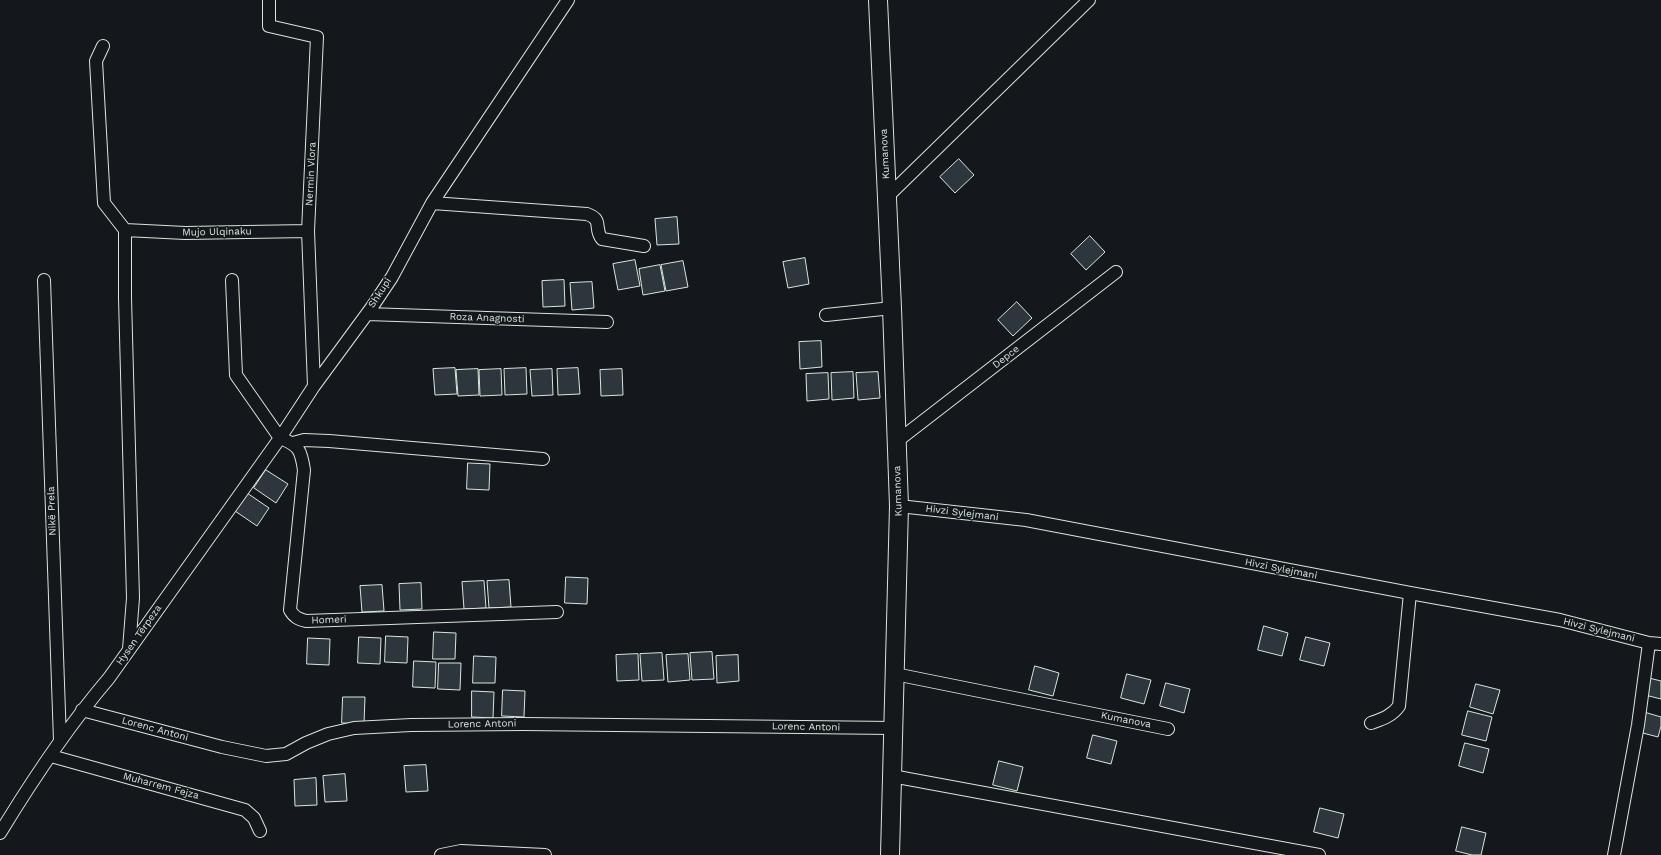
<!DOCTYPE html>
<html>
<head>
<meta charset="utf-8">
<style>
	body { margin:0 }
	canvas { display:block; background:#14181c }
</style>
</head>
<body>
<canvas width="1661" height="855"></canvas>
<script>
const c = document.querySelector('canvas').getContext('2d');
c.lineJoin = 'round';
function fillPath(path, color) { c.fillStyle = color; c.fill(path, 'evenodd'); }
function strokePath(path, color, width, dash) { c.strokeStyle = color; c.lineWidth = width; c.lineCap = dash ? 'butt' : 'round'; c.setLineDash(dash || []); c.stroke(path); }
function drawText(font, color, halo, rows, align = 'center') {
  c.font = font + ' "Work Sans",sans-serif'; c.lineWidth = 3; c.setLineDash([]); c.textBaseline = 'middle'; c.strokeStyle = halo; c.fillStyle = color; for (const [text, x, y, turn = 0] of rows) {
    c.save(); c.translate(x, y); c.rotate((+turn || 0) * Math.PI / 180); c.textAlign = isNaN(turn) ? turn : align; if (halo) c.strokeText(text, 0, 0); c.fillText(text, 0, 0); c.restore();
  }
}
const building = new Path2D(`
	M959,159l15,16 -19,18 -15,-16z
	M677,217l2,27 -22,1 -2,-26z
	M1090,236l15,16 -19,18 -15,-16z
	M805,258l4,26 -21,4 -5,-26z
	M635,260l5,26 -22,4 -5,-26z
	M683,261l5,26 -22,4 -5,-26z
	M660,265l5,26 -22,4 -4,-26z
	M564,280l1,26 -22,1 -1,-26z
	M592,282l2,26 -22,2 -2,-27z
	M1017,302l15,16 -19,18 -15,-16z
	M821,341l1,26 -22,2 -1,-27z
	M455,368l2,26 -22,1 -2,-26z
	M526,368l1,26 -22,1 -1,-26z
	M578,368l2,26 -22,1 -1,-26z
	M478,369l1,26 -21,1 -2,-26z
	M501,369l1,26 -22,1 -1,-26z
	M552,369l1,26 -21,1 -2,-26z
	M622,369l1,26 -22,1 -1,-26z
	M853,372l1,26 -22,2 -1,-27z
	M878,372l2,26 -22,2 -2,-27z
	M828,373l1,26 -22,2 -1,-27z
	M468,463l22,1 -1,26 -22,-1z
	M266,470l22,14 -12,19 -22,-15z
	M247,493l22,15 -12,18 -22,-15z
	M566,577l22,1 -1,26 -22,-1z
	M509,580l2,27 -22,1 -2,-27z
	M484,581l2,27 -22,1 -2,-27z
	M421,583l1,26 -22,1 -1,-26z
	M382,585l2,26 -22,1 -2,-26z
	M1264,626l24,7 -6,23 -24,-6z
	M434,632l22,1 -1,26h-22z
	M386,636l22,1 -1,26 -22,-1z
	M359,637l22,1 -1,26 -22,-1z
	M1306,637l24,6 -6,23 -24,-6z
	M308,638l22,1 -1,26 -22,-1z
	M712,652l2,27 -22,1 -2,-27z
	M662,653l2,27 -22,1 -2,-27z
	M638,654l1,26 -22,1 -1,-26z
	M688,654l2,26 -22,2 -2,-27z
	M738,655l1,26 -22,2 -1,-27z
	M474,656l22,1 -1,26h-22z
	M414,661l22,1 -1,26 -22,-1z
	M439,663h22l-1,27 -22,-1z
	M1035,666l24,7 -6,23 -24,-6z
	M1127,674l24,6 -7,24 -23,-6z
	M1649,678l12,3v18l-16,-4z
	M1166,683l24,6 -6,24 -24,-7z
	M1476,684l24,6 -7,24 -23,-7z
	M503,690l22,1 -1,26 -22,-1z
	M472,691l22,1 -1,26 -21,-1z
	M343,697h22l-1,27 -22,-1z
	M1468,711l24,6 -6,24 -24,-6z
	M1644,712l17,5v9l-3,11 -19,-5z
	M1093,735l24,6 -6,23 -24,-6z
	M1465,743l24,6 -6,24 -24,-7z
	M999,761l24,6 -6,24 -24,-6z
	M426,765l2,26 -22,1 -2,-26z
	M345,774l2,27 -22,1 -2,-26z
	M316,778l1,27 -22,1 -1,-26z
	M1320,808l24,6 -6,24 -24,-6z
	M1462,827l24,6 -5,22h-9l-16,-4z`);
fillPath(building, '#2c363c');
strokePath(building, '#d8e6dc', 1);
const street = new Path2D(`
	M269,0v26l48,11 -9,194 6,155
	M103,46l-7,15 8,142 21,27v68l8,300 -4,51
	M887,197l202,-197
	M432,203l155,11c17,6 6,14 15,25l42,7
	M125,230l60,3 123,-2
	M44,280l16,461
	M232,280l4,95 44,63
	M367,314l240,8
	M826,315l66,-7
	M280,438c19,7 21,12 24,32l-14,140c4,7 8,9 16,11l251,-9
	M896,442l220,-170
	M293,443l11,-3 25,1 214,18
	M899,506l127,14 384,73 150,27 89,23 12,1
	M895,674l273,55
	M82,710l140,37 44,9 20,-2 20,-11 22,-9 26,-6 57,-3 112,-1 370,4
	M1371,723c11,-4 21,-7 28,-17l11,-113
	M51,756l194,54 9,8 6,13
	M892,776l427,79
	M0,833c33,-54 68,-107 109,-155l171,-240 34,-52 58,-79 20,-30 40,-74 136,-203
	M441,855l20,-4 84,4
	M1614,855l24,-130 11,-82`);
const secondary = new Path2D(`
	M878,0l14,308 7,198 -9,349`);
strokePath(street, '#d8e6dc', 14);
strokePath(secondary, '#d8e6dc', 20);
strokePath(street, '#14181c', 12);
strokePath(secondary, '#14181c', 18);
drawText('10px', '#d8e6dc', '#14181c', [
	["Kumanova",885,154,-93],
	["Nermin Vlora",311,174,-87],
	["Mujo Ulqinaku",217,232,-1],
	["Shkupi",380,293,-57],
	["Roza Anagnosti",487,318,2],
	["Depce",1006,357,-38],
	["Kumanova",898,491,-92],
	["Nikë Prela",52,511,-92],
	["Hivzi Sylejmani",962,513,7],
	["Hivzi Sylejmani",1281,569,11],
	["Homeri",329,620,-2],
	["Hivzi Sylejmani",1599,630,14],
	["Hysen Tërpeza",139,635,-55],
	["Kumanova",1126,720,11],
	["Lorenc Antoni",482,724,-1],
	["Lorenc Antoni",806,727,1],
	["Lorenc Antoni",155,729,15],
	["Muharrem Fejza",161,786,15]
]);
</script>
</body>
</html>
